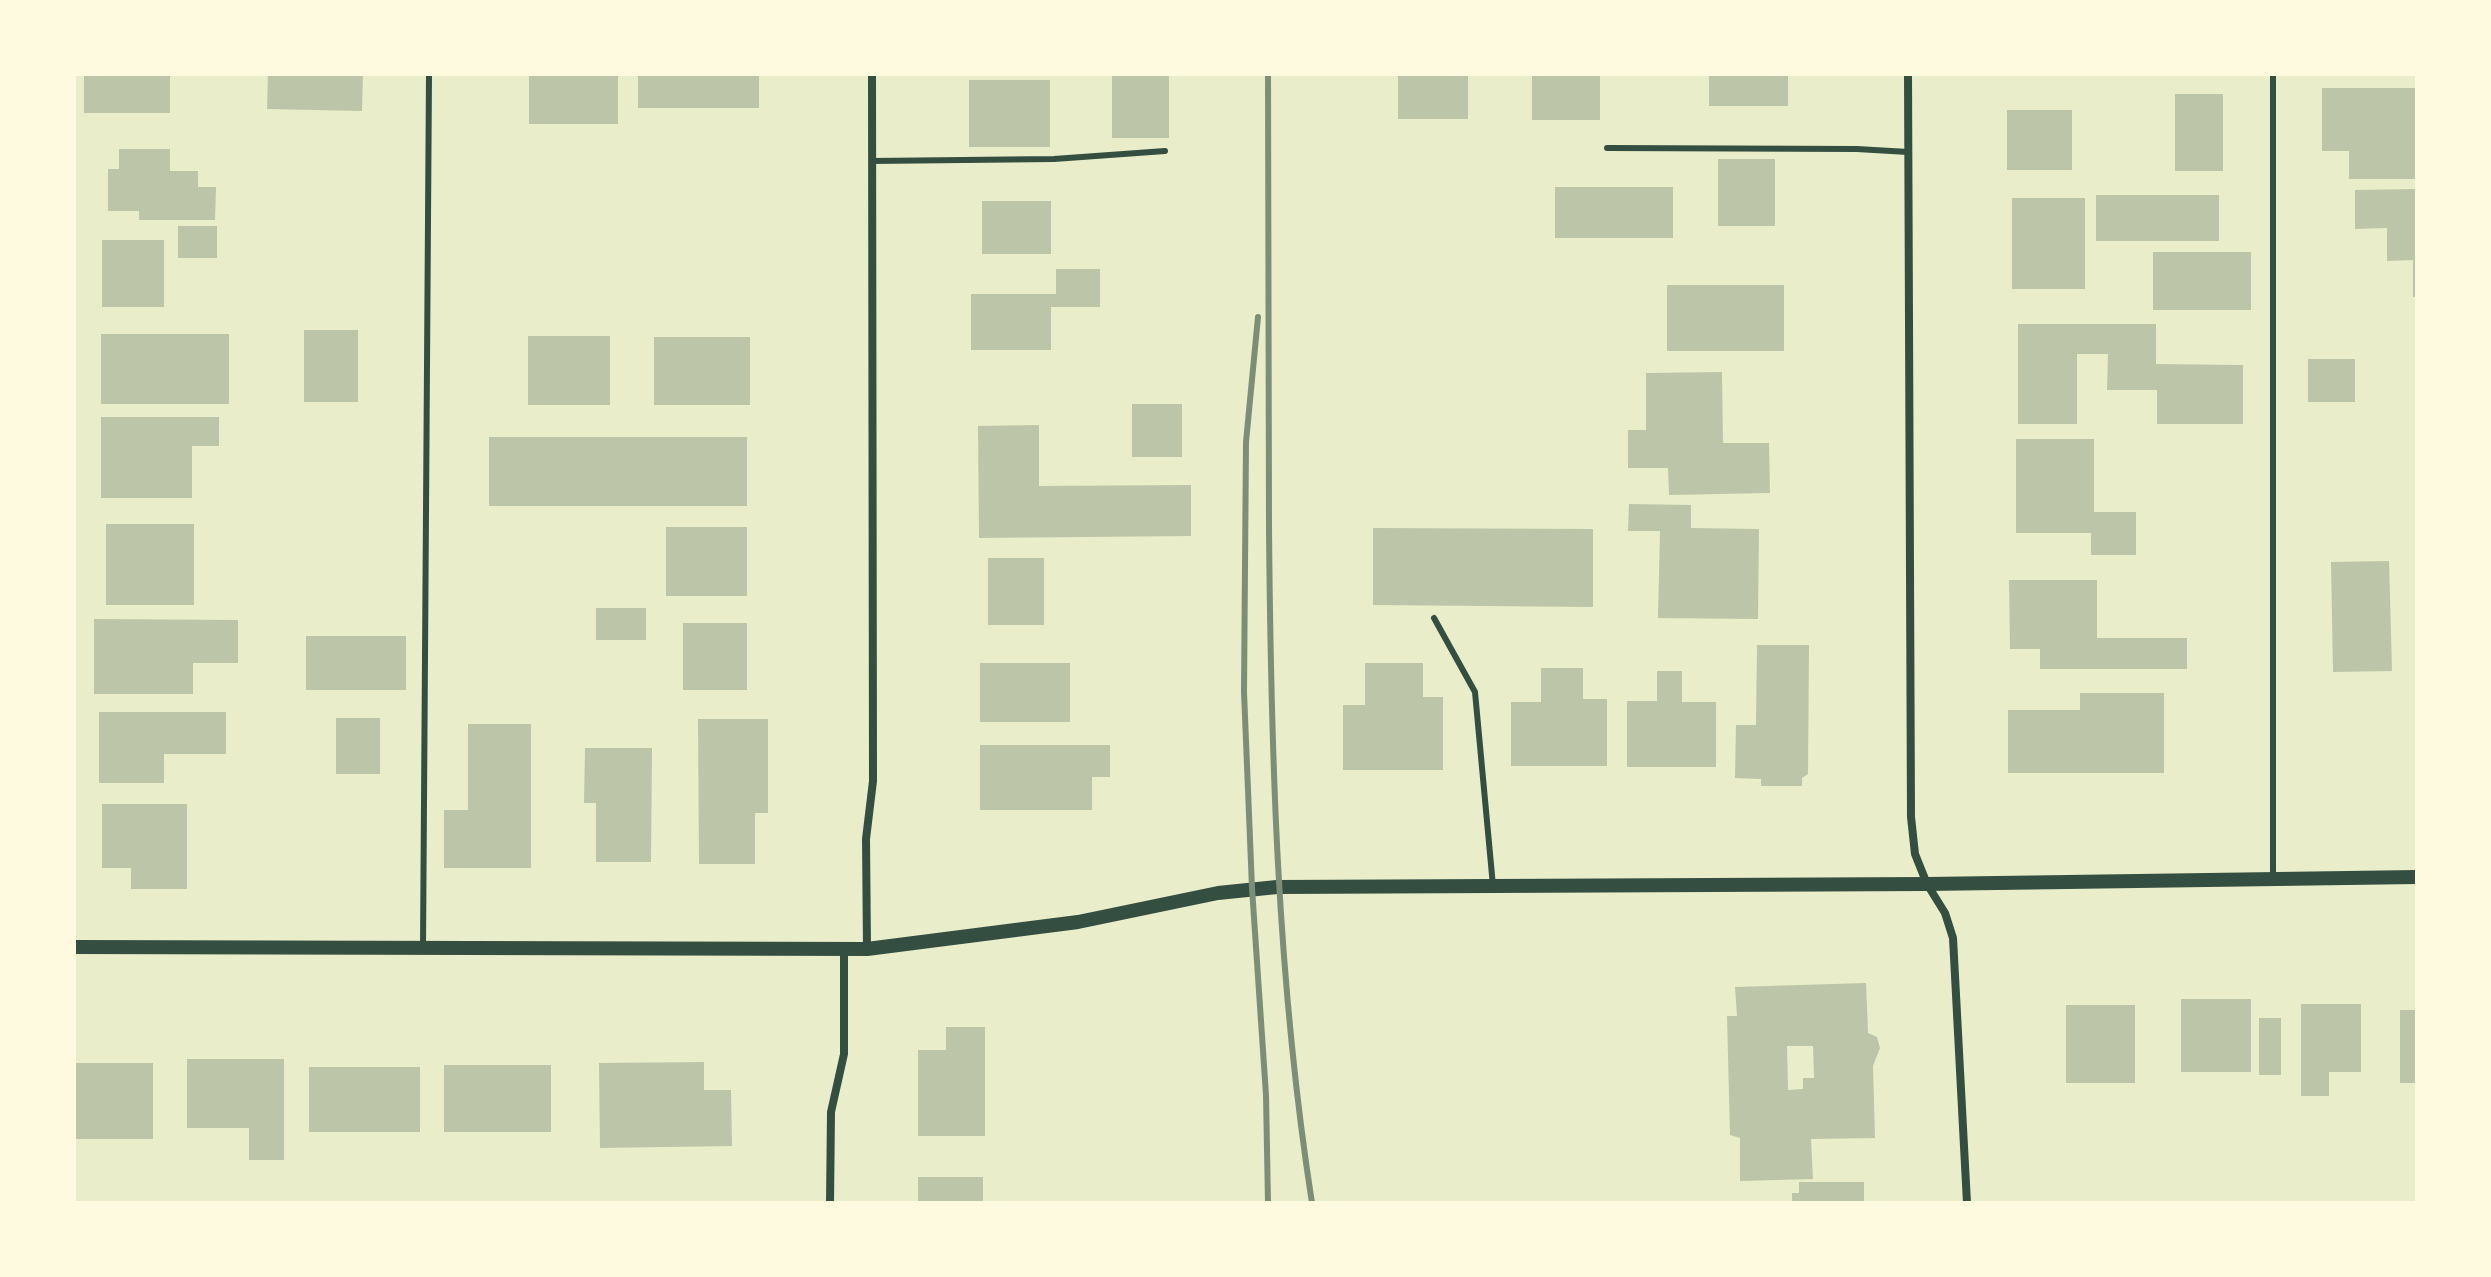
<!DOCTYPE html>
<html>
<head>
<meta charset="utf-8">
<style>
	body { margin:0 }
	#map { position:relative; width:2491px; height:1277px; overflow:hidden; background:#e9edc9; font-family:"Noto Sans",sans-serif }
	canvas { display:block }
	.frame { position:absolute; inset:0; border:76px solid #fefae0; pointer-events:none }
</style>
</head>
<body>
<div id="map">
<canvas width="2491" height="1277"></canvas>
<div class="frame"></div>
</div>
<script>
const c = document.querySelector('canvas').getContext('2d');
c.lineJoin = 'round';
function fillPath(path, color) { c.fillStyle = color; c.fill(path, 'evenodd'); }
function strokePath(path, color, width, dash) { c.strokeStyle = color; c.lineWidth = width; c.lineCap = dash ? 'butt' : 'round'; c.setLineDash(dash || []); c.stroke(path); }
fillPath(new Path2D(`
	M84,74h86v39h-86z
	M268,74h95l-1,37 -95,-2z
	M529,74h89v50h-89z
	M638,74h121v34h-121z
	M1398,74h70v45h-70z
	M1709,74h79v32h-79z
	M1112,75h57v63h-57z
	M1532,75h68v45h-68z
	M969,80h81v67h-81z
	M2322,88h93v91h-66v-28h-27z
	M2175,94h48v77h-48z
	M2007,110h65v60h-65z
	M119,149h51v22h28v16h18l-1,33h-76v-9h-31v-42h11z
	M1718,159h57v67h-57z
	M1555,187h118v51h-118z
	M2417,189v108h-4v-37l-26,1v-33l-32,1v-39z
	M2096,195h123v46h-123z
	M2012,198h73v91h-73z
	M982,201h69v53h-69z
	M178,226h39v32h-39z
	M102,240h62v67h-62z
	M2153,252h98v58h-98z
	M1056,269h44v38h-49v43h-80v-56h85z
	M1667,285h117v66h-117z
	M2018,324h138v40l87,1v59h-86v-34h-50l1,-36h-31v70h-59z
	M304,330h54v72h-54z
	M101,334h128v70h-128z
	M528,336h82v69h-82z
	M654,337h96v68h-96z
	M2308,359h47v43h-47z
	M1722,372l1,71h46l1,50 -101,2 -1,-27h-40v-38h18v-57z
	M1132,404h50v53h-50z
	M101,417h118v29h-27v52h-91z
	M1039,425v61l152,-1v51l-212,2 -1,-112z
	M489,437h258v69h-258z
	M2016,439h78v73h42v43h-45v-22h-75z
	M1629,504l62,1v23l68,1 -1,90 -100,-1 2,-87h-32z
	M106,524h88v81h-88z
	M666,527h81v69h-81z
	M1373,528l220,1v78l-220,-2z
	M988,558h56v67h-56z
	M2389,561l3,110 -59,1 -2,-110z
	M2009,580h88v58h90v31h-147v-20h-30z
	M596,608h50v32h-50z
	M94,619l144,1v43h-45v31h-99z
	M683,623h64v67h-64z
	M306,636h100v54h-100z
	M1757,645h52l-1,129 -6,4v8h-41v-7l-26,-1 1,-53h20z
	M980,663h90v59h-90z
	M1365,663h58v34h20v73h-100v-65h22z
	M1541,668h42v31h24v67h-96v-64h30z
	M1657,671h25v31h34v65h-89v-66h30z
	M2080,693h84v80h-156v-63h72z
	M99,712h127v42h-62v29h-65z
	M336,718h44v56h-44z
	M698,719h70v94h-13v51h-56z
	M468,724h63v144h-87v-58h24z
	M980,745h130v32h-18v33h-112z
	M585,748h67l-1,114h-55v-59h-12z
	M102,804h85v85h-56v-21h-29z
	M1866,983l2,50 9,4 3,11 -7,18 2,72 -64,1 2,40 -73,2v-43l-10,-3 -3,-119h10l-2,-29zM1787,1046h26l1,32h-11v11l-15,1z
	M2181,999h70v73h-70z
	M2301,1004h60v68h-32v24h-28z
	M2066,1005h69v78h-69z
	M2400,1010h17v73h-17z
	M2259,1018h22v57h-22z
	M946,1027h39v109h-67v-86h28z
	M187,1059h97v101h-35v-32h-62z
	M704,1062v28h27l1,56 -132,2 -1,-85z
	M74,1063h79v76h-79z
	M444,1065h107v67h-107z
	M309,1067h111v65h-111z
	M918,1177h65v26h-65z
	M1799,1182h65v21h-72v-10h7z`), '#bcc5a7');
strokePath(new Path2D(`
	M1607,148l250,1 51,3
	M872,161l182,-2 111,-8
	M1434,618l41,74 18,194
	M2273,878v-804
	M423,946l6,-872`), '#344e41', 6);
strokePath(new Path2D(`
	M1908,74l3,743 4,37 12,30 18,29 8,25 14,265
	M867,949l-1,-110 7,-58 -1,-707
	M830,1203l1,-91 13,-58v-105`), '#344e41', 8);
strokePath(new Path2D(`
	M74,947l793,2 211,-27 140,-29 59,-6 650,-3 490,-7`), '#344e41', 14);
strokePath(new Path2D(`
	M1268,74c0,151 0,302 1,454 2,226 8,451 43,675
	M1258,317l-12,125 -2,250 8,196 14,207 2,108`), '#7c8e77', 6);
</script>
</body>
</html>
